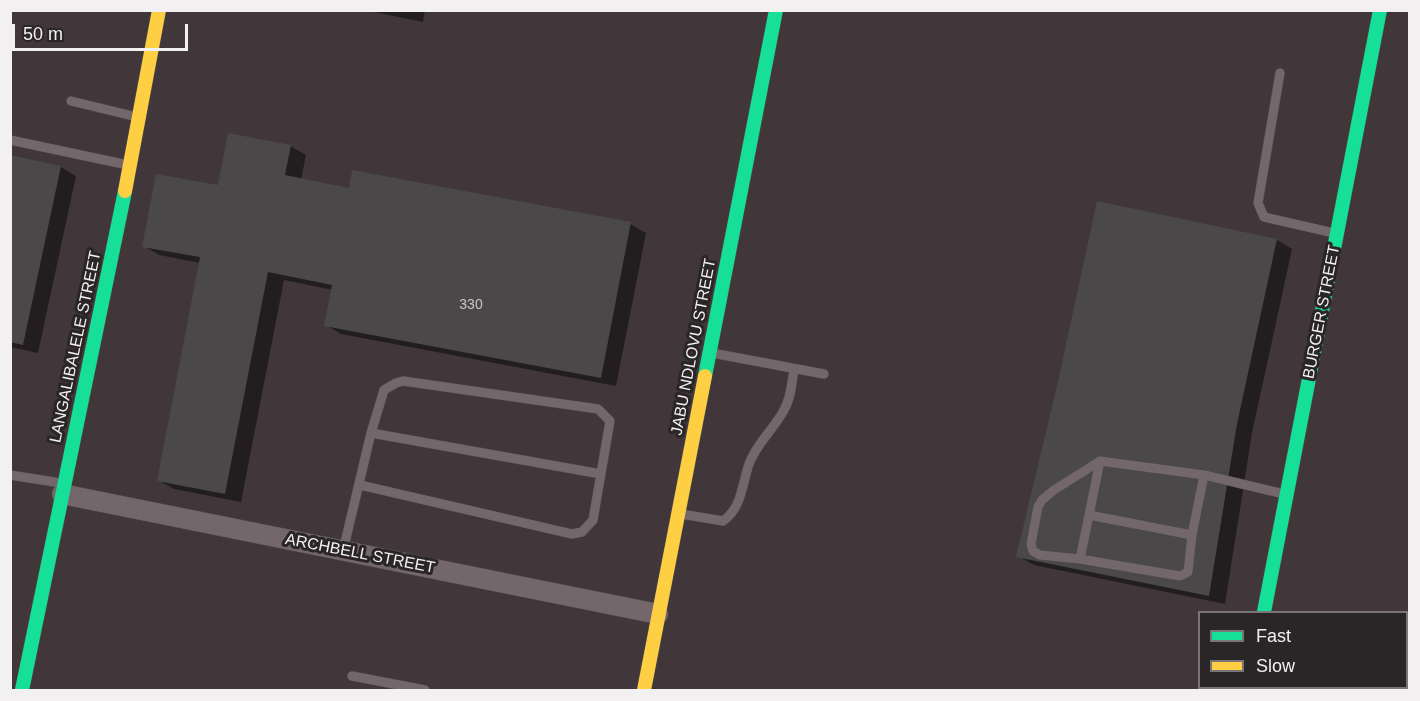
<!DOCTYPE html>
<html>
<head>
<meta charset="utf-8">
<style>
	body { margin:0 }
	#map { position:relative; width:1420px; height:701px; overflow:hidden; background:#333031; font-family:Helvetica,sans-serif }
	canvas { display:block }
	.frame { position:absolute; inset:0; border:12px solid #f3f0f1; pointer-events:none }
	.legend { position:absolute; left:1198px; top:611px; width:210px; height:78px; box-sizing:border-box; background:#2a2527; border:2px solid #7a7678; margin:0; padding:8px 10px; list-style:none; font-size:18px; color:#f3f0f1 }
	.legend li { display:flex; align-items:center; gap:12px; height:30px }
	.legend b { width:30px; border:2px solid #7a7678 }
	.scale { position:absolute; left:12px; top:24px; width:176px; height:27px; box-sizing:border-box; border:3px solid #f3f0f1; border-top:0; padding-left:8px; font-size:18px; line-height:21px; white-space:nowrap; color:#f3f0f1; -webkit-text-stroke:4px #2a2527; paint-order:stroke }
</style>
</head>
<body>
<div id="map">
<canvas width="1420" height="701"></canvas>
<div class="frame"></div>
<ul class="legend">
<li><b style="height:8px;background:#16e098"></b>Fast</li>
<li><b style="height:8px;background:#ffcf43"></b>Slow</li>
</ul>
<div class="scale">50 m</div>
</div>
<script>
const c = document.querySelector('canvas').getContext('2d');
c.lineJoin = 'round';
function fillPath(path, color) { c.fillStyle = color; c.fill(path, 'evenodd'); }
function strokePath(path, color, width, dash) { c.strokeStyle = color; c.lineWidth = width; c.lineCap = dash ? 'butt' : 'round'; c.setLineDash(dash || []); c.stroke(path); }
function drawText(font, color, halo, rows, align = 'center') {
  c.font = font + ' Helvetica,sans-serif'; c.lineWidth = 6; c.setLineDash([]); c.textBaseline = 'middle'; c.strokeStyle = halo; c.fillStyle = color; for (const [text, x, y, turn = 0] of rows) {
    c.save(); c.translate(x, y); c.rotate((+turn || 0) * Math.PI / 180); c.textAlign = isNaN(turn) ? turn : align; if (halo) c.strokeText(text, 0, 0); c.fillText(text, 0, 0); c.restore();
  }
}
fillPath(new Path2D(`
	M10,11h1399v679h-1398zM1200,612h206v76h-206z`), '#41373b');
fillPath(new Path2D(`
	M364,10h61l-2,12z
	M290,146l16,9 -5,25 49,9 280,35 16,9 -30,153 -275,-52 -15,-9 7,-35 -49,-10 -43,222 -67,-13 -16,-9 42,-217 -41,-8 -15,-9 75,-59z
	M10,157l51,10 15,9 -38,177 -28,-6z
	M1277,240l15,9 -40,184 -27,171 -191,-39 -16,-9z`), '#0007');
fillPath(new Path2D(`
	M228,133l63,12 -6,30 64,13 3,-18 279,52 -30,156 -277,-52 8,-41 -64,-13 -43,222 -68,-13 43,-224 -58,-10 14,-73 62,11z
	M10,155l51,11 -38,179 -13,-3z
	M1097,201l180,38 -40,185 -28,172 -193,-39 41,-171z`), '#4a4848');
const lane = new Path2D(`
	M1280,73l-22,130 6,14 70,16
	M71,101l66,16
	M10,140l118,25
	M712,353l112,21
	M371,433l230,41
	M10,475l51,8
	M1204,475l-12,60 -4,37 -8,4 -100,-17 20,-98 104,14 80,19
	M681,514l42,7c19,-13 19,-37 26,-57 7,-20 25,-35 35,-54 7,-12 8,-28 10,-41
	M1089,515l103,20
	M343,551l28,-118 13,-43 12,-7 7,-2 195,28 12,12 -17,99 -11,12 -10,2 -212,-49
	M1080,559l-40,-4 -7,-4 -2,-7 7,-37 4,-7 12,-10 46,-29
	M352,676l73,14`);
const street = new Path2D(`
	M62,494l596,120
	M1249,690v-2`);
const fast = new Path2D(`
	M705,376l71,-366
	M1264,612l116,-602
	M22,690l103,-499`);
const slow = new Path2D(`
	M125,191l34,-181
	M644,690l61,-314`);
strokePath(lane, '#4d4c4c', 10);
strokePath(street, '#4d4c4c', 21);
strokePath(fast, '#4d4c4c', 15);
strokePath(slow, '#4d4c4c', 15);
strokePath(lane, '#73676c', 9);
strokePath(street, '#73676c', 20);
strokePath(fast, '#16e098', 14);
strokePath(slow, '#ffcf43', 14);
drawText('14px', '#c9c6c7', null, [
	["330",471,305]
]);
drawText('16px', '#f3f0f1', '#2a2527', [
	["BURGER STREET",1322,312,-79],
	["LANGALIBALELE STREET",76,347,-78],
	["JABU NDLOVU STREET",694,347,-79],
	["ARCHBELL STREET",360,554,11]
]);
</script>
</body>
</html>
